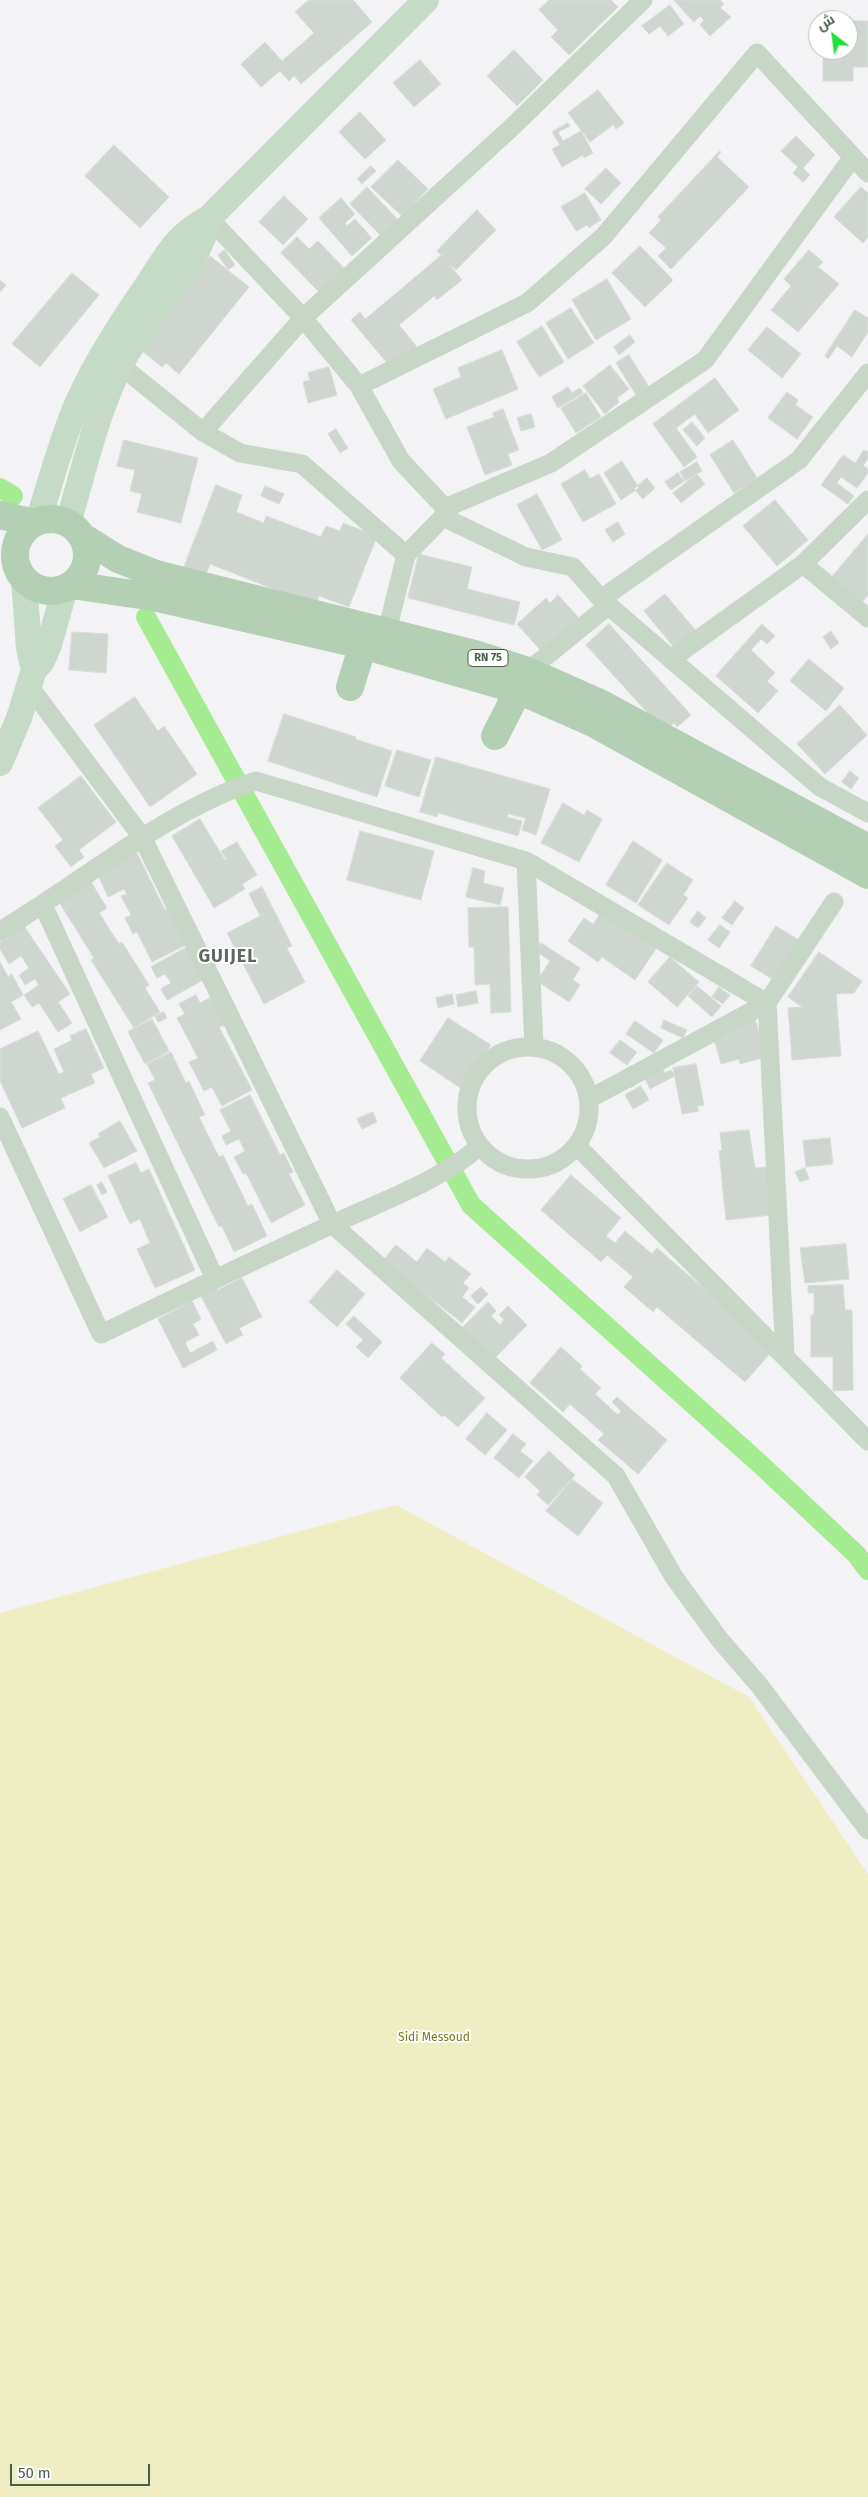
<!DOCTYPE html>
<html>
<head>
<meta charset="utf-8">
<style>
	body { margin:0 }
	#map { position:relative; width:868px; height:2497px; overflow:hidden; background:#f3f2f4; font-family:"Fira Sans",Cairo,sans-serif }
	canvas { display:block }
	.north { position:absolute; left:808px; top:10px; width:50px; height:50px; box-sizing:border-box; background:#fff; border:1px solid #b7bfb7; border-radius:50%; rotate:330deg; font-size:14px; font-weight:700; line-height:20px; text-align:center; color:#4a604b }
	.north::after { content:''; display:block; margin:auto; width:18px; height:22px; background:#1ee23a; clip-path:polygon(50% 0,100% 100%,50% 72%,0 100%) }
	.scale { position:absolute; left:10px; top:2464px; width:140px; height:22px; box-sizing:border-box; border:2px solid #4a604b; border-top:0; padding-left:6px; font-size:15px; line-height:18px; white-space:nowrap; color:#4a604b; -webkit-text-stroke:4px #fff; paint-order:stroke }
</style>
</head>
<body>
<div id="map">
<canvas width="868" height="2497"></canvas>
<div class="north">ش</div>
<div class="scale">50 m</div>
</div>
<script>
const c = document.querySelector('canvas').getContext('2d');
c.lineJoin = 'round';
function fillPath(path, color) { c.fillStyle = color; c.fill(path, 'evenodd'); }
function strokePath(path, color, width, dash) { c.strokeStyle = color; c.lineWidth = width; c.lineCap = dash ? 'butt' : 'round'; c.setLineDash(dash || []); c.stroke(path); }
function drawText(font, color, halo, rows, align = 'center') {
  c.font = font + ' "Fira Sans",sans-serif'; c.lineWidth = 4; c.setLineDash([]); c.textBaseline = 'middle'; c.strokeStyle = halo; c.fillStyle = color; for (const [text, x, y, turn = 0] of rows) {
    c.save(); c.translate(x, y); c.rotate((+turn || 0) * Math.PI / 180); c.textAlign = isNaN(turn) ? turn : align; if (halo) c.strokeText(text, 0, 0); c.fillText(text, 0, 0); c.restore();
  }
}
fillPath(new Path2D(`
	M396,1505l353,192 119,177v623h-868v-884z`), '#efeec3');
strokePath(new Path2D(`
	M0,488l13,8
	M146,617l325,588 289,259 96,90 12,16`), '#a5eb91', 20);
const building = new Path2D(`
	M309,0h44l19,22 -71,62 -7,-8 -5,5 -9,-10 -19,16 -20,-23 24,-22 17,19 32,-28 -19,-21z
	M549,0h62l7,7 -49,48 -18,-18 7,-7 -19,-20z
	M674,0h46l4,4 -4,4 11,9 -21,19 -10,-11 4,-5 -4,-4 -6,6z
	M670,5l14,19 -16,12 -8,-10 -11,8 -7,-8z
	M848,21h20v46h-15v14h-30v-31h25z
	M514,50l29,30 -26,26 -30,-30z
	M420,60l21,24 -27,23 -21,-24z
	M598,90l26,33 -8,6 -3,-4 -23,17 -22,-29z
	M360,112l26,28 -21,19 -26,-27z
	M568,123l2,3 -12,6 5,9 18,-10 12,22 -9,5 -1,-3 -21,12 -10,-18 8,-4 -8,-13z
	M796,136l19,19 -12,13 7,7 -7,7 -10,-9 5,-6 -17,-16z
	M114,145l55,52 -29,31 -55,-52z
	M720,151l1,1 -4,5 32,30 -78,82 -13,-13 8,-8 -17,-15 12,-13 -3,-3z
	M398,160l30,29 -26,27 -31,-29z
	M371,166l5,5 -14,13 -5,-5z
	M606,168l15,15 -20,21 -16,-15z
	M367,187l35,37 -17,16 -35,-36z
	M861,187l7,6v44l-5,6 -29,-26z
	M585,193l16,27 -12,8 -2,-3 -11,6 -15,-24z
	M284,196l24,23 -25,26 -24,-23z
	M341,198l14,16 -10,9 2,3 8,-7 17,19 -20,18 -33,-38z
	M477,210l19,20 -40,40 -19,-19z
	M297,237l12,12 9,-8 26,27 -25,24 -38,-39z
	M640,246l33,34 -28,27 -33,-34z
	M225,250l10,15 -7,5 -10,-15z
	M809,250l14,12 -5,5 21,17 -41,48 -27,-22 20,-24 -7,-7z
	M442,255l20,25 -25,20 -3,-4 -35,29 18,22 -25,22 -41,-49 9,-8 5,7z
	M210,256l39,31 -70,87 -13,-11 -4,4 -25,-20z
	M72,273l27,22 -59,72 -28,-23z
	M607,279l24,40 -35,21 -24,-40z
	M0,280l6,5 -6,7z
	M571,308l23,35 -26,16 -22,-36z
	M855,310l13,8v14l-16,25 -15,-11 -9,13 -3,-3z
	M542,326l22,36 -25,15 -22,-35z
	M767,327l34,27 -19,24 -34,-28z
	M630,335l5,7 -16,13 -5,-8z
	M502,350l16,39 -72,30 -13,-30 28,-12 -3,-9z
	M629,355l20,32 -13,8 -20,-32z
	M610,365l19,24 -12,9 2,4 -14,12 -22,-28z
	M329,367l8,28 -29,8 -5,-21 7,-2 -2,-7z
	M715,378l24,32 -31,23 -13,-19 -19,14 21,29 -13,10 -31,-43z
	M568,387l4,6 8,-5 3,5 -25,15 -6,-11z
	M787,392l11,8 -3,5 18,12 -16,22 -29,-21z
	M586,393l15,24 -25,16 -15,-25z
	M503,409l16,41 -11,4 4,11 -27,10 -18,-48 27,-10 -1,-4z
	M531,414l4,13 -14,4 -4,-13z
	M692,422l13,16 -8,8 -14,-16z
	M336,429l12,19 -8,5 -12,-19z
	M124,440l74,18 -17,65 -44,-11 5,-18 -12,-3 5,-21 -18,-4z
	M733,440l24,38 -23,15 -24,-38z
	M864,450l4,2v7l-5,6 5,4v4l-11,15 -16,-11 -4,6 17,13 -6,8 -27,-19 22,-30 12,8z
	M622,461l17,27 -18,12 -17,-27z
	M697,462l5,9 -17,10 -5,-9z
	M585,470l5,9 9,-5 17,30 -33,18 -22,-38z
	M678,473l6,8 -13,9 -6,-8z
	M697,474l8,10 -24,19 -8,-10z
	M647,478l8,10 -12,11 -9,-10z
	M216,485l26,10 -6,17 28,11 2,-7 55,21 5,-11 14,5 3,-8 34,13 -28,71 -30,-11 -4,12 -26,-13 -79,-31 -6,15 -21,-9z
	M265,486l19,8 -5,10 -18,-8z
	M537,494l25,46 -20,10 -25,-45z
	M775,500l33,40 -31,26 -34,-40z
	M618,522l7,12 -12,8 -8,-12z
	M868,534v61l-6,7 -30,-25z
	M419,554l53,13 -5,22 53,13 -6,23 -106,-27z
	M665,594l32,38 -21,18 -32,-39z
	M558,595l21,23 -37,34 -25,-28 29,-26 4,5z
	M609,624l82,91 -14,12 -3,-4 -10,8 -78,-86z
	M762,624l13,12 -8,8 -6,-5 -10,11 24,23 -8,8 11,10 -20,22 -42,-37z
	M831,631l8,12 -8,6 -8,-12z
	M72,632l36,2 -2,39 -37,-3z
	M809,659l35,29 -18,23 -36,-30z
	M135,697l23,34 6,-5 33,48 -47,33 -56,-82z
	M840,705l27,30 -42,39 -28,-30z
	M284,714l72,23 -1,2 37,12 -15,46 -109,-36z
	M397,750l34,10 -12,37 -34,-11z
	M436,757l114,32 -14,46 -14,-5 4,-12 -18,-4 -1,3 15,4 -4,15 -80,-23 -1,4 -17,-5z
	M850,771l9,7 -8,11 -9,-7z
	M81,776l35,46 -37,28 5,7 -13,10 -16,-21 8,-6 -25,-32z
	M563,803l21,12 3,-5 15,9 -23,43 -38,-19z
	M200,819l25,41h2l-6,-9 16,-9 20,33 -15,9 3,5 -31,19 -42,-72z
	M360,831l74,20 -13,49 -74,-20z
	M633,841l29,19 -26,43 -30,-18z
	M136,851l29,59 3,-2 18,37 -34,17 -15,-30 -4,2 -8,-16 6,-3 -10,-19 6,-2 -3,-5 -16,8 -12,-26z
	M667,863l26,17 -10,15 5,3 -19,27 -31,-20z
	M473,868l12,3 -2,12 21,5 -4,17 -34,-8z
	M91,882l16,26 -8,5 20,31 3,-2 27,43 -4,3 15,24 -26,16 -43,-68 3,-2 -35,-56z
	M262,887l30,59 -5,2 18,34 -41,22 -37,-71 33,-17 -11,-22z
	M735,901l9,7 -12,17 -10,-7z
	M508,907l3,105 -20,1 -1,-29 -15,1 -1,-38h-5l-1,-39z
	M602,911l58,32 -25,37 -33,-23 -4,5 -30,-21 16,-23 9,6z
	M698,911l8,7 -8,10 -8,-6z
	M720,925l10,7 -11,16 -11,-8z
	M24,926l46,68 -12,8 14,21 -14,9 -19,-29 -7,4 -8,-12 15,-10 -4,-6 -10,6 -6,-10 10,-7 -8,-12 -12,8 -9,-15v-7z
	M776,926l23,14 -25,40 -23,-14z
	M541,943l39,25 -7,12 7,5 -11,17 -32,-21 13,-20 -14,-10z
	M189,946l18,32 -40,22 -6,-11 10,-6 -6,-9 -8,4 -6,-11z
	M819,952l43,29 -8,12 -18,1 5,62 -49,4 -4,-52 14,-1 -14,-10z
	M670,957l29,25 -22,25 -29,-25z
	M0,962l8,15 4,-3 11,21 -12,7 10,17 -21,11z
	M697,986l24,20 -9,11 -24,-21z
	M719,987l11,8 -7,9 -11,-7z
	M476,991l2,12 -20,4 -2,-12z
	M452,994l2,10 -16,4 -2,-10z
	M196,995l4,8 11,-6 14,28 -6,2 33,63 -30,16 -10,-19 -8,4 -15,-29 9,-4 -21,-40 8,-4 -6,-10z
	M164,1012l3,6 -9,4 -3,-6z
	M448,1018l43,27 -29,44 -42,-28z
	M152,1019l17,32 -24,13 -17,-32z
	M755,1019l11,38 -26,7 -1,-5 -18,5 -7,-25 14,-4 -2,-8z
	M664,1020l23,10 -4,8 -22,-10z
	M635,1021l28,19 -9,13 -28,-19z
	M86,1029l18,39 -13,6 4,9 -34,15 4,10 -43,20 -22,-47v-32l38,-18 21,43 5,-2 -10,-23 18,-9 -2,-4z
	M620,1040l17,12 -10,13 -17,-12z
	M171,1052l15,31 3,-2 16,34 -6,2 20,40 4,-2 25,51 4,-2 15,32 -33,16 -12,-26 -3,1 -71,-144 7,-3 -8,-16z
	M660,1063l5,10 6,-3 4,6 -25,13 -5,-10 -15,9 -3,-7z
	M696,1064l8,41 -7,1 2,5 -17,3 -9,-46z
	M641,1086l8,14 -16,9 -8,-14z
	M250,1095l30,60 4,-2 9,19 -4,2 16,31 -34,18 -25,-50 -3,1 -9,-17 11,-6 -6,-12 -13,6 -4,-9 9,-5 -11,-21z
	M373,1112l4,10 -15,7 -5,-10z
	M120,1121l17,30 -33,17 -15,-25 11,-6 -2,-3z
	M749,1130l6,38 13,-1 4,48 -46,5 -7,-69 3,-1 -2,-17z
	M830,1138l3,26 -27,3 -3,-26z
	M136,1163l5,10 8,-4 46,101 -40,18 -18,-39 13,-6 -10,-24 -10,5 -22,-48z
	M805,1168l4,11 -9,3 -5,-10z
	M571,1175l50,43 -15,18 9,7 10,-12 27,23 5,-6 117,101 -29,33 -88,-75 -4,5 -29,-25 9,-10 -26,-22 -6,7 -60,-52z
	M102,1182l5,10 -5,3 -5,-10z
	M91,1185l17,32 -28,15 -17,-33z
	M846,1244l3,35 -44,4 -5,-35z
	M396,1245l21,17 10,-14 18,14 4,-5 22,17 -8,9 6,5 -7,9 13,10 -13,16 -79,-62z
	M337,1270l28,24 -28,33 -28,-25z
	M242,1278l20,39 -23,11 4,7 -17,9 -26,-50 15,-8 2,4z
	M843,1285l2,25h7l1,80 -20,1v-34h-22v-42h3v-22h-6v-7z
	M481,1287l7,7 -10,10 -7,-8z
	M192,1301l9,18 -8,5 6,11 -14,7 5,11 23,-12 4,9 -34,18 -25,-49z
	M488,1302l8,9 -5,5 9,9 4,-5 -5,-5 9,-9 19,19 -34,35 -32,-31z
	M354,1316l28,26 -14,16 -12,-11 7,-7 -17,-16z
	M432,1343l13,11 -4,4 44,40 -27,29 -14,-12 -2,2 -42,-39z
	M561,1347l21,19 -2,3 21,19 -6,6 23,21 3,-4 -9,-9 5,-5 50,43 -29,34 -40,-34 6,-6 -34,-30 -7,8 -33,-29z
	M487,1413l20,17 -22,25 -19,-16z
	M513,1434l13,10 -6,7 13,10 -14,17 -25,-20z
	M549,1451l26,24 -27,30 -11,-10 3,-4 -15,-14z
	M572,1479l31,24 -25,33 -32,-25z`);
fillPath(building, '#cfd6d0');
strokePath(building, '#d6ddd8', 1);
strokePath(new Path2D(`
	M209,218l94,100 56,68 42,75 44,47 -2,9 83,40 47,10 28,32 198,-139 69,-87
	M120,365l83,67 100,-114 207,-189 133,-129
	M359,386l168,-83 76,-66 154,-184 111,120
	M203,432l37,21 62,11 104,91 37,-38
	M445,508l106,-45 154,-103 148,-203
	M803,564l65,54
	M601,599l219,188 48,26
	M387,631l19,-76
	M671,659l132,-95 65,-64
	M528,671l81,-66
	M29,686l113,151 190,387 284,252 58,101 46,63 39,45 109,145
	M526,861l8,186
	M43,905l172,374
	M0,931c83,-49 164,-120 256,-150l270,80 241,142 18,352
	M467 1108a61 61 0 1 1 122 0a61 61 0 1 1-122 0Z
	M589,1099l178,-96 67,-101
	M0,1117l101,217c77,-37 153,-74 230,-109 51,-24 105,-42 148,-78
	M577,1146l291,295`), '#c7d6c7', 19);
strokePath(new Path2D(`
	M38,521c13,-39 23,-81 40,-119 19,-42 44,-80 70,-118 20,-30 28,-49 61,-66l217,-218
	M68,523c16,-53 28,-110 53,-159 24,-49 78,-95 88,-146
	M24,579l5,69 5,22
	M0,763l19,-45 15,-48 8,-9 7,-16 16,-57`), '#c6dac8', 26);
strokePath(new Path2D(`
	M0,515l34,8
	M15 555a36 36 0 1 1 72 0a36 36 0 1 1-72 0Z
	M83,537l35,22 38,15 319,80 53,17 74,33 266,144
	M71,585l83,12 209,48 155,45 75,33 275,152
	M350,687l13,-42
	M495,736l31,-61`), '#b3d0b5', 28);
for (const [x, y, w] of [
	[488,658,40]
]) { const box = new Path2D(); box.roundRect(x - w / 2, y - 8.5, w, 17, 4); c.fillStyle = '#fff'; c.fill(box); strokePath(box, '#4a604b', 1); }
drawText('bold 11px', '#4a604b', null, [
	["RN 75",488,658]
]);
drawText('12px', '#757c1a', '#fff', [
	["Sidi Messoud",434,2038]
]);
c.letterSpacing = '1px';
drawText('bold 18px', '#5f6760', '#fff', [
	["GUIJEL",228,957]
]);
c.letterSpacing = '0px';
</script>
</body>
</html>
